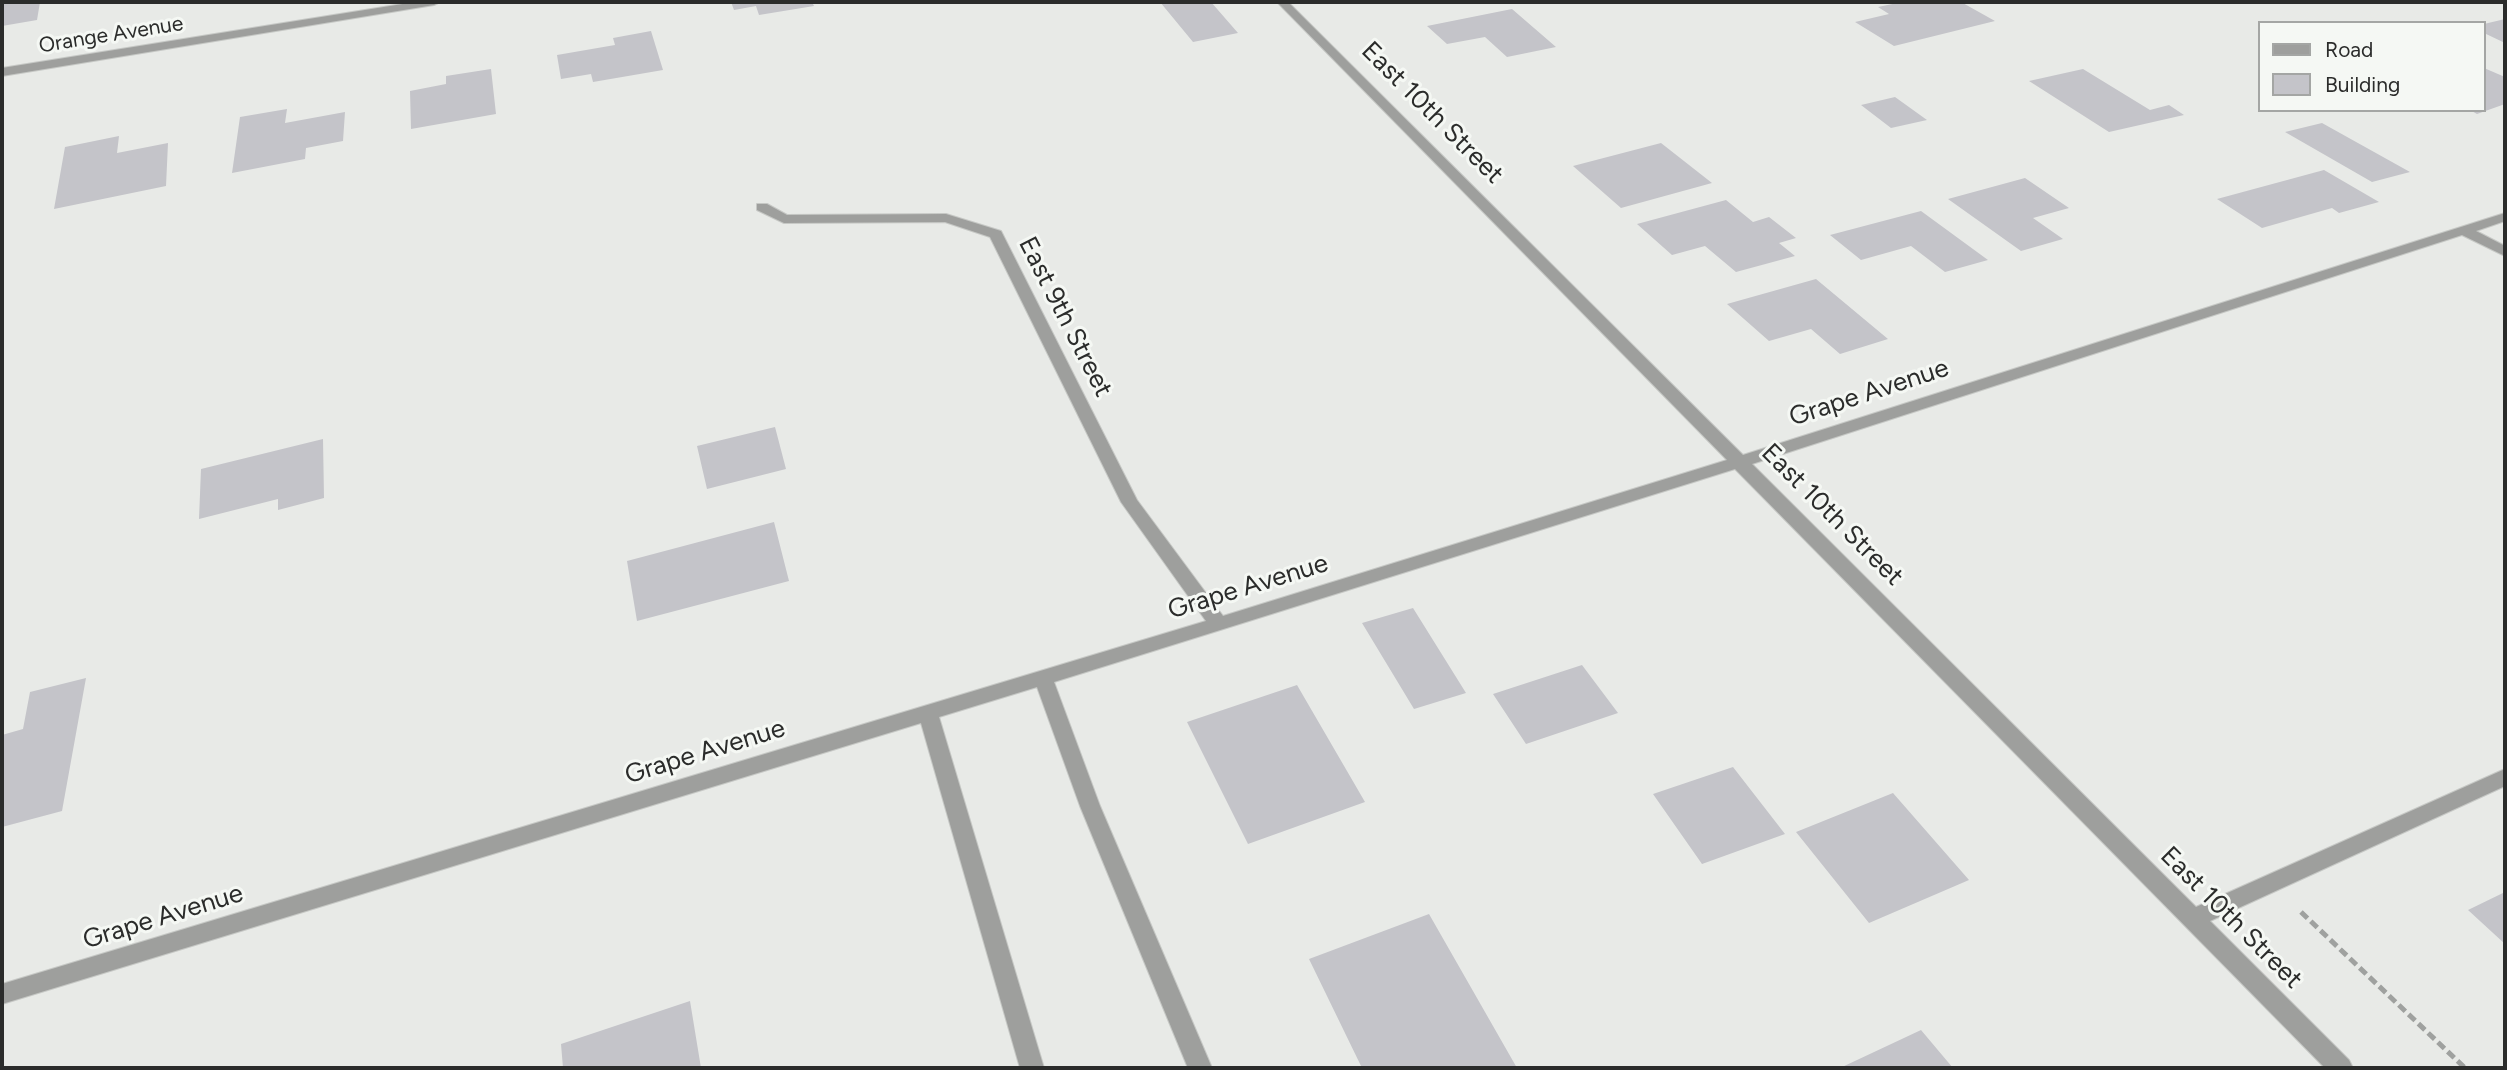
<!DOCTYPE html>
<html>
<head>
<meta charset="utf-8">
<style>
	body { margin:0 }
	#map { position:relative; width:2507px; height:1070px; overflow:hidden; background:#e8eae7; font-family:Figtree,sans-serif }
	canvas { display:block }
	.frame { position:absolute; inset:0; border:4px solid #2b2c2b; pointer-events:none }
	.legend { position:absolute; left:2258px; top:21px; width:228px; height:91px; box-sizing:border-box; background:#f5f8f4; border:2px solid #a4a6a4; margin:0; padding:9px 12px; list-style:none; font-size:21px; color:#2b2c2b }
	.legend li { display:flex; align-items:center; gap:14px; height:35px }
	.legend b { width:35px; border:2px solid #a4a6a4 }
</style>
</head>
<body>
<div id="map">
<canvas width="2507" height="1070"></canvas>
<div class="frame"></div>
<ul class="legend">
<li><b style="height:9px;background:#9e9f9d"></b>Road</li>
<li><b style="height:19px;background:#c4c4c9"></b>Building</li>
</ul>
</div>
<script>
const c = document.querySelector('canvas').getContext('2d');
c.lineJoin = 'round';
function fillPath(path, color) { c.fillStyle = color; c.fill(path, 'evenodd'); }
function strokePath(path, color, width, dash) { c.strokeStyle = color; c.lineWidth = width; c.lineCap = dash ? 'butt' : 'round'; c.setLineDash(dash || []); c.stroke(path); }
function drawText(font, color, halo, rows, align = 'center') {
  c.font = font + ' Figtree,sans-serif'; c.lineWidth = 6; c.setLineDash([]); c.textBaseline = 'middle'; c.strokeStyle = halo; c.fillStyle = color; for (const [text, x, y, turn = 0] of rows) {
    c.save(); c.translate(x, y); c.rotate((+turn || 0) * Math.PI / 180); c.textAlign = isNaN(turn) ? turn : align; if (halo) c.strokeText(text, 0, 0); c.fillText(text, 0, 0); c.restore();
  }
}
fillPath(new Path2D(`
	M40,2l-3,18 -35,6v-23z
	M731,2h81l2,4 -55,9 -3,-9 -22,4z
	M1160,2h51l27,31 -45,9z
	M1902,2h59l34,19 -101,25 -39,-24 34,-8 -11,-7z
	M1512,9l44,38 -49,10 -22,-20 -38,7 -20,-18z
	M2505,19v24l-21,-10v-9z
	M651,31l12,39 -70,12 -2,-8 -30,5 -4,-24 58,-10 -2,-7z
	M2484,68l21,9v27l-28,10 -7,-4h14z
	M491,69l5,45 -85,15 -1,-38 36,-7v-8z
	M2083,69l67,41 19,-5 15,10 -75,17 -80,-51z
	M1895,97l32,23 -36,8 -30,-23z
	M287,109l-2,14 60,-11 -2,29 -37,7 -1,11 -73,14 8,-56z
	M2322,123l88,49 -38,10 -87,-50z
	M119,136l-2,17 51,-10 -2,43 -112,23 11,-62z
	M1661,143l51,40 -91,25 -48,-42z
	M2324,170l55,32 -40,11 -7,-5 -70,20 -45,-29z
	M2025,178l44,30 -36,10 30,21 -42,12 -73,-52z
	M1726,200l27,22 16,-5 27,21 -17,5 16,13 -59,16 -31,-26 -33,9 -35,-31z
	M1921,211l67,49 -43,12 -34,-26 -50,14 -31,-25z
	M1816,279l72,60 -48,15 -29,-25 -42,12 -42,-37z
	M775,427l11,42 -79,20 -10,-43z
	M323,439l1,59 -46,12v-11l-79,20 2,-50z
	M774,522l15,59 -152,40 -10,-60z
	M1413,608l53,85 -52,16 -52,-86z
	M1582,665l36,48 -92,31 -33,-50z
	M86,678l-24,133 -60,16v-92l21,-6 7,-37z
	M1297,685l68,117 -117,42 -61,-122z
	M1733,767l52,67 -83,30 -49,-70z
	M1893,793l76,87 -100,43 -73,-91z
	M2505,892v52l-37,-34z
	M1429,914l88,154h-155l-53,-109z
	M690,1001l11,67h-138l-2,-24z
	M1921,1030l32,38h-113z`), '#c4c4c9');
const minor = new Path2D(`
	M415,2h25l-6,3 -432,71v-8z
	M1277,2h11l455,453 762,-242v8l-29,10 29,15v10l-43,-21 -710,229 444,443 309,-138v17l-295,135 139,139 4,8h-28l-590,-599 -681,213 46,124 112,262h-24l-108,-262 -43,-119 -98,30 105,351h-24l-99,-345 -919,281v-20l1204,-363 -85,-119 -131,-265 -45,-15 -161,1 -27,-13v-6h10l20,11 159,-1 55,17 136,269 86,116 504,-156z`);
strokePath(minor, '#c6c8c5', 2);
strokePath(new Path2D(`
	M2301,912l164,156`), '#9fa19f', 5, [9, 4.5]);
fillPath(minor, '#9e9f9d');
drawText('21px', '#2b2c2b', '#f5f8f4', [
	["Orange Avenue",111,35,-9]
]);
drawText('26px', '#2b2c2b', '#f5f8f4', [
	["East 10th Street",1432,113,45],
	["East 9th Street",1065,317,63],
	["Grape Avenue",1869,393,-18],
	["East 10th Street",1832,515,45],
	["Grape Avenue",1248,587,-17],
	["Grape Avenue",705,752,-17],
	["Grape Avenue",163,917,-17],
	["East 10th Street",2231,918,45]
]);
</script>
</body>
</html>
